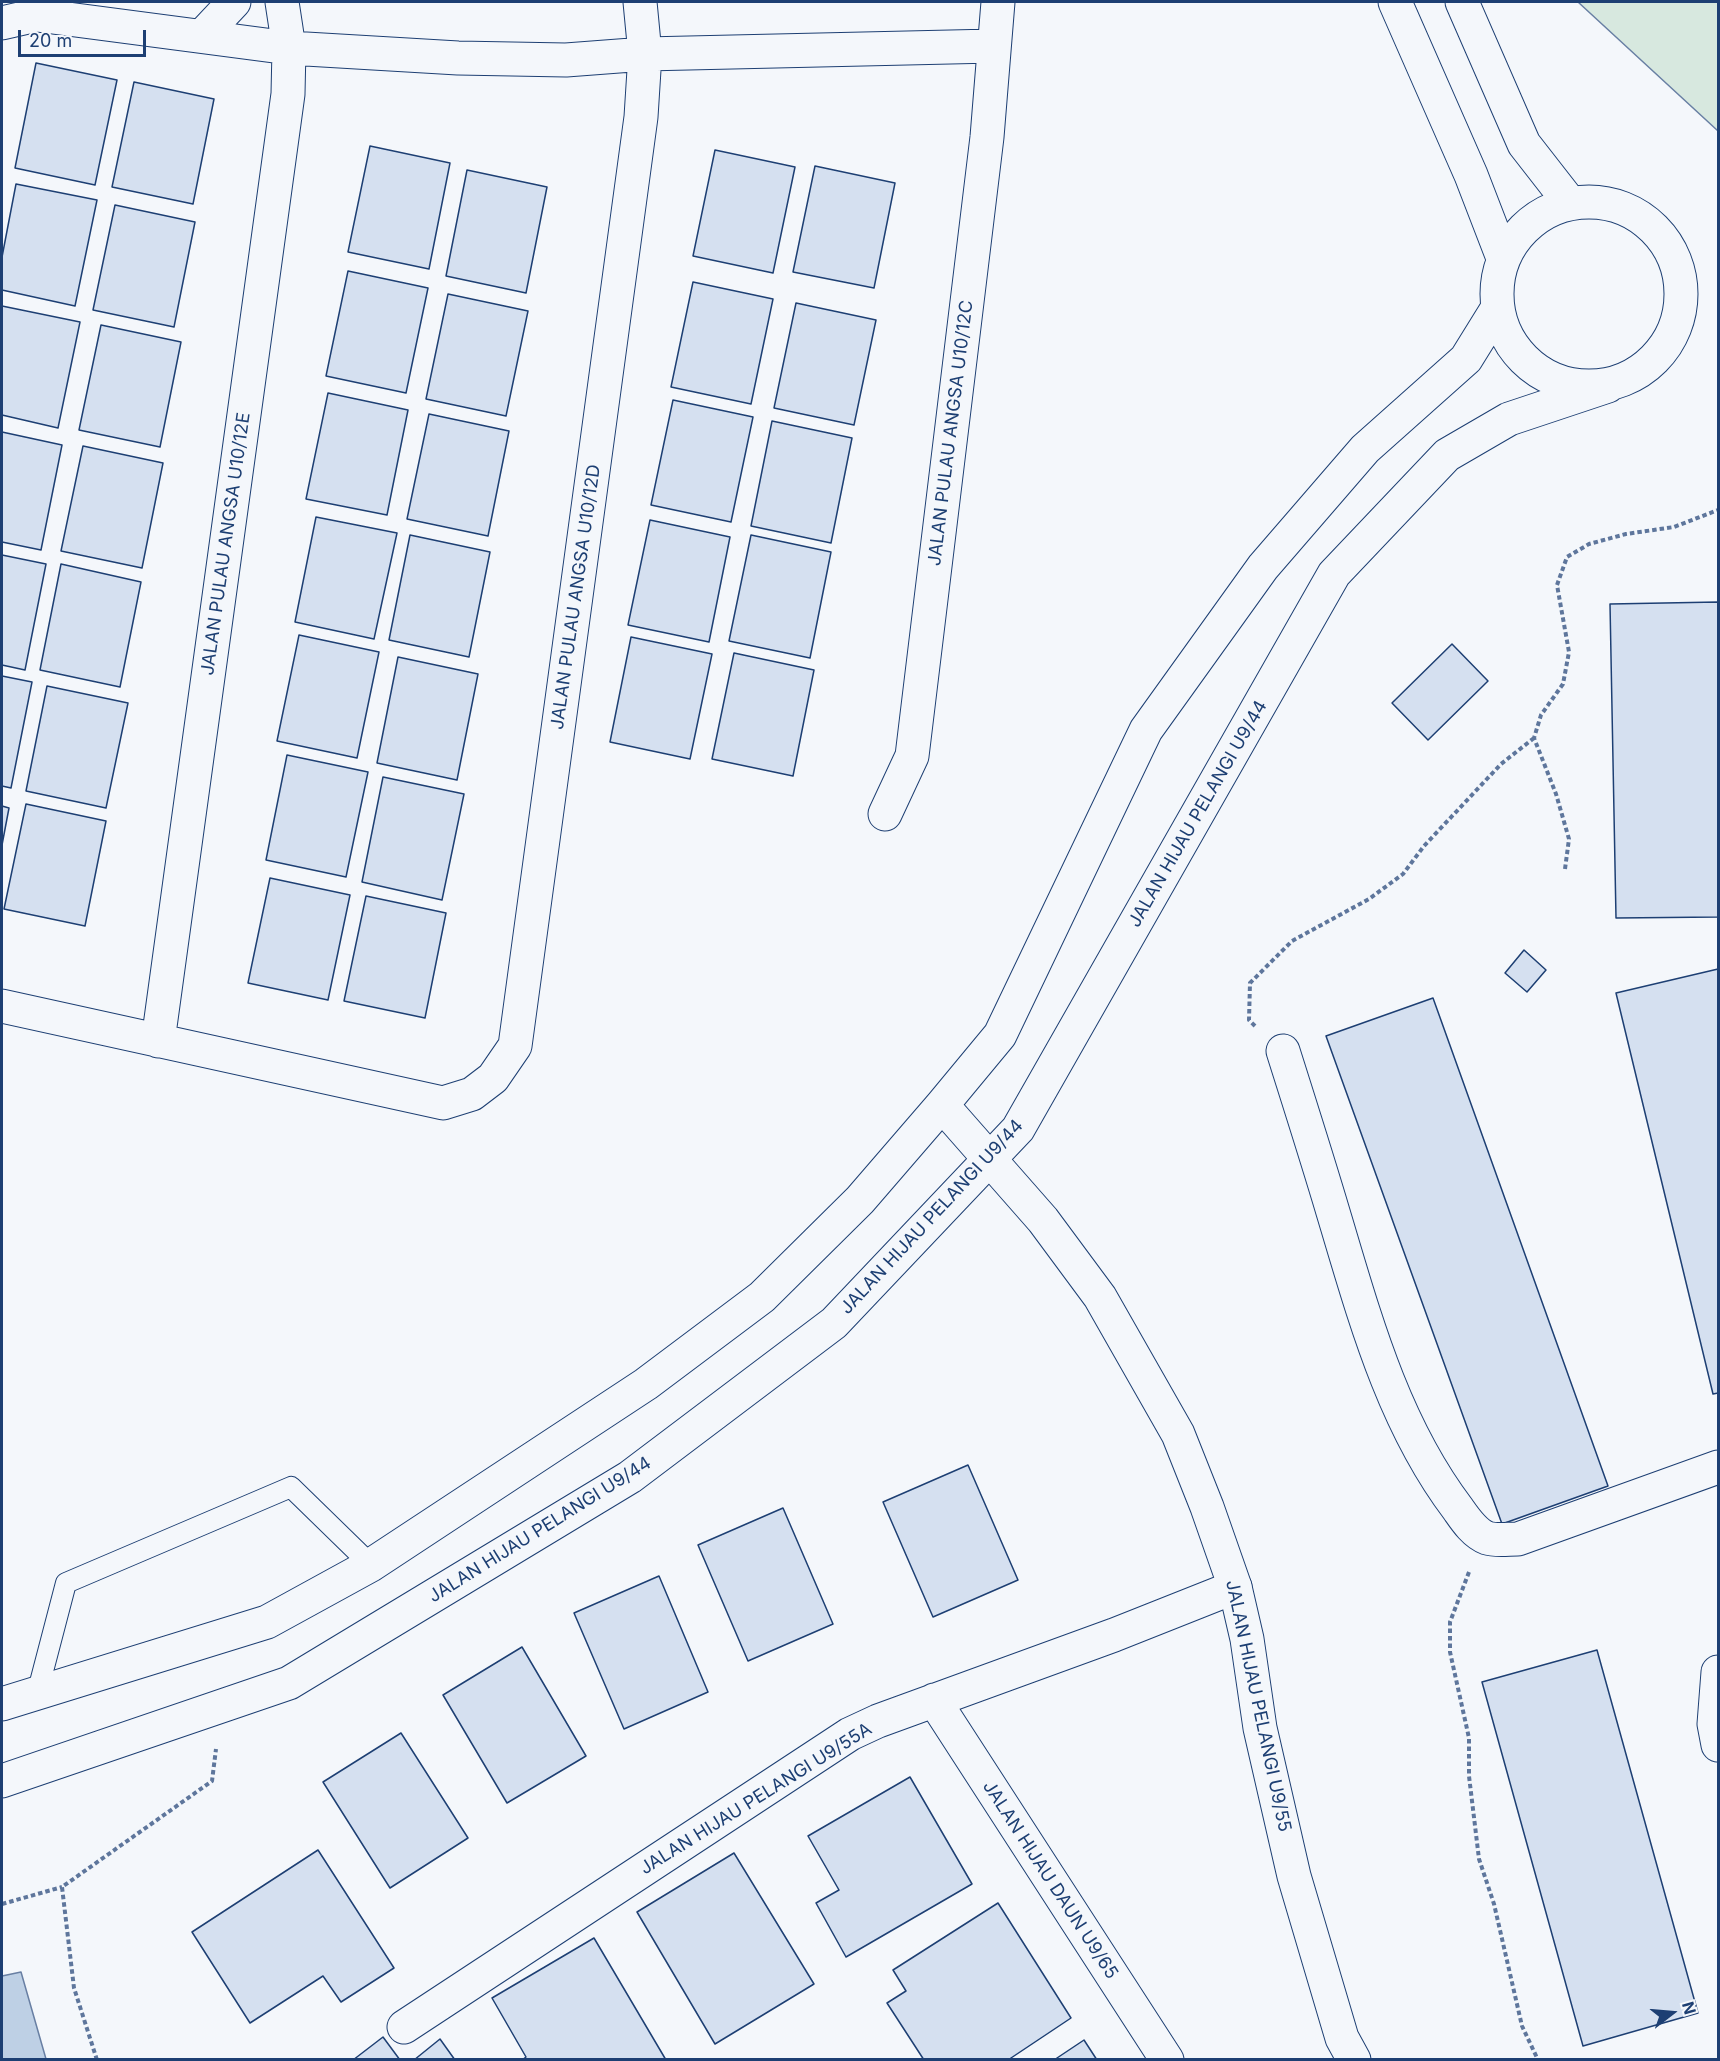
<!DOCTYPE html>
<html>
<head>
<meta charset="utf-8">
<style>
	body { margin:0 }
	#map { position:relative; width:1720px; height:2061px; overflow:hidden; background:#f4f7fb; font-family:Inter,sans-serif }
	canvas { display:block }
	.frame { position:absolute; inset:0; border:3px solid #1d3f73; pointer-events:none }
	.north { position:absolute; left:1642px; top:1983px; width:60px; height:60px; -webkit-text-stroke:4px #f4f7fb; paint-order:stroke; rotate:74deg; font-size:16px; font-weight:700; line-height:24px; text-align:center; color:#1d3f73 }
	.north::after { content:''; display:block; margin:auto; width:21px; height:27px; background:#1d3f73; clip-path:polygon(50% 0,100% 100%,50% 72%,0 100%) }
	.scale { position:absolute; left:18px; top:30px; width:128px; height:27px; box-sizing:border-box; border:3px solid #1d3f73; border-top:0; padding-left:8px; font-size:18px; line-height:21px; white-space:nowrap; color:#1d3f73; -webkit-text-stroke:4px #f4f7fb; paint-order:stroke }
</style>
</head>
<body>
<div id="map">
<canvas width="1720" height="2061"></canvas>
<div class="frame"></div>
<div class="north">N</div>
<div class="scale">20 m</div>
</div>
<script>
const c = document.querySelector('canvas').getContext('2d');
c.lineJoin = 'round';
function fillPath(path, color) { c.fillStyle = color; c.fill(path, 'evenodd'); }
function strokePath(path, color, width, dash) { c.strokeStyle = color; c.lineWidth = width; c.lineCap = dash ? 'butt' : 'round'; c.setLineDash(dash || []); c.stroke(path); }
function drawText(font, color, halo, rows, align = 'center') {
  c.font = font + ' Inter,sans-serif'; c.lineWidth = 4.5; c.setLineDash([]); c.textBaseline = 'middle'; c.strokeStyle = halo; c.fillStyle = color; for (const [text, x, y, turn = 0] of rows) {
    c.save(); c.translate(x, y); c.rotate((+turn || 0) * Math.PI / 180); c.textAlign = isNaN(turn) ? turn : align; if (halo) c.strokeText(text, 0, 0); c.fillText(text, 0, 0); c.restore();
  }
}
const green = new Path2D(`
	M1578,2h140v129z`);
fillPath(green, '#d7e8df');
strokePath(green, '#687fa3', 1.5);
const water = new Path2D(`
	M21,1972l25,87h-44v-83z`);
fillPath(water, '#bed0e5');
strokePath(water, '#687fa3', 1.5);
const building = new Path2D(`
	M36,63l81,17 -22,105 -80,-17z
	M134,82l80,17 -21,105 -81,-17z
	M370,146l80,17 -21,106 -81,-17z
	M715,150l80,17 -22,106 -80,-17z
	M815,166l80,17 -21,105 -81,-16z
	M467,170l80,17 -21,106 -80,-17z
	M16,184l81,16 -22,106 -73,-16v-33z
	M115,205l80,17 -21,105 -81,-17z
	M348,271l80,17 -22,105 -80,-17z
	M693,282l80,17 -22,105 -80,-17z
	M448,294l80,17 -22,105 -80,-17z
	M796,303l80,17 -22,105 -80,-17z
	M2,306l78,16 -22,106 -56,-13z
	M101,325l80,17 -21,105 -81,-17z
	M328,393l80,17 -21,105 -81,-16z
	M673,400l80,17 -22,105 -80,-17z
	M429,414l80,17 -21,105 -81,-17z
	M772,421l80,17 -21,105 -80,-17z
	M2,432l60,13 -21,105 -39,-8z
	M83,446l80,17 -21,105 -81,-17z
	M316,517l81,16 -23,106 -79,-17z
	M650,520l80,17 -21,105 -81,-17z
	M410,535l80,17 -21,105 -80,-17z
	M751,535l80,17 -21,106 -81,-17z
	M2,555l44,9 -21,106 -23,-5z
	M61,564l80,18 -21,105 -80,-17z
	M1718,602v315l-102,1 -6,-314z
	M299,635l80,17 -22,106 -80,-17z
	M631,637l81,17 -22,105 -80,-17z
	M1452,644l36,37 -60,59 -36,-37z
	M734,653l80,17 -21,106 -81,-17z
	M398,657l80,17 -21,106 -80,-17z
	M2,676l30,6 -21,106 -9,-2z
	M47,686l81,17 -22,105 -80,-17z
	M287,755l81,17 -22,105 -80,-17z
	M383,777l81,17 -22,106 -80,-18z
	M26,804l80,17 -21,105 -81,-17z
	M2,806l7,2 -7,37z
	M270,878l80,17 -22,105 -80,-17z
	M366,896l80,17 -21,105 -81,-17z
	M1524,950l22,20 -19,22 -22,-19z
	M1718,969v424l-5,1 -97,-401z
	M1433,998l175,488 -106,38 -176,-488z
	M968,1465l50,115 -85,37 -50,-115z
	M783,1508l50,116 -85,37 -50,-116z
	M659,1576l49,116 -84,37 -50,-116z
	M522,1647l64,109 -79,47 -64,-108z
	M1597,1650l101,363 -115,33 -101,-364z
	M401,1733l67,105 -78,50 -67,-106z
	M910,1777l62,107 -126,73 -30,-54 23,-13 -31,-54z
	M318,1850l76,118 -53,34 -18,-26 -73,47 -58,-91z
	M734,1853l80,131 -99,60 -78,-132z
	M998,1903l73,115 -63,42h-84l-37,-57 19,-12 -13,-21z
	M594,1938l72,122h-144l4,-3 -34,-59z
	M383,2037l17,23h-47z
	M440,2039l15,21h-41z
	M1084,2040l13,20h-43z`);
fillPath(building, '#d5e0f0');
strokePath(building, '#1d3f73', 1.5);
const service = new Path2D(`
	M37,1694l29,-111 225,-96 80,78`);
const minor = new Path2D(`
	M1395,2l76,173 32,83
	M1462,2l62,142 46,59
	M2,23l35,-8 252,33 169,10 108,2 79,-6 349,-8
	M202,36l32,-34
	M885,814l27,-58 75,-619 11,-135
	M2,1006l441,97 29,-9 21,-16 22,-32 126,-929 4,-63 -5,-52
	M158,1041l130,-947 1,-46 -7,-46
	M1283,1051c17,54 34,107 50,161 31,103 59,210 125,297 7,10 16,24 29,29 9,3 21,1 31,1l200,-72
	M1718,1672l-4,52 4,21
	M934,1700l233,360
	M404,2027l446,-293 28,-13 236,-86 121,-48`);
const tertiary = new Path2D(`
	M1497 294a92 92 0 1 1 184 0a92 92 0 1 1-184 0Z
	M942,1105l101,115 57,77 78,137 29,73 28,80 12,52 13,89 34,148 48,162 12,22
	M2,1704l265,-82 104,-57 275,-181 116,-87 98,-97 82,-95 58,-70 146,-305 117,-163 102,-118 101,-90 31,-50
	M2,1781l287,-98 341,-206 204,-154 184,-194 316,-555 113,-119 62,-36 99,-33`);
strokePath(service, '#1d3f73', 22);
strokePath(minor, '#1d3f73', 35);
strokePath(tertiary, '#1d3f73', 35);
strokePath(new Path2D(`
	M1565,869l4,-30 -13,-45 -22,-56 7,-23 22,-31 6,-32 -12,-67 10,-28 22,-13 37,-10 48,-7 44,-17
	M1255,1026l-6,-6 1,-37 42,-42 77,-42 34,-25 21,-28 77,-82 33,-26
	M1469,1572l-19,50v30l19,86v38l10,83 15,45 28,122 16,34
	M2,1904l60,-17
	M97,2060l-23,-72 -12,-101 150,-106 4,-32`), '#5e769c', 4, [4.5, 3]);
strokePath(service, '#f4f7fb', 20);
strokePath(minor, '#f4f7fb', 33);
strokePath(tertiary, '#f4f7fb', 33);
drawText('18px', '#1d3f73', '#f4f7fb', [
	["JALAN PULAU ANGSA U10/12C",951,433,-83],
	["JALAN PULAU ANGSA U10/12E",226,544,-82],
	["JALAN PULAU ANGSA U10/12D",576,597,-82],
	["JALAN HIJAU PELANGI U9/44",1198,814,-60],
	["JALAN HIJAU PELANGI U9/44",932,1217,-47],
	["JALAN HIJAU PELANGI U9/44",540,1530,-32],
	["JALAN HIJAU PELANGI U9/55",1258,1706,78],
	["JALAN HIJAU PELANGI U9/55A",756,1799,-32],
	["JALAN HIJAU DAUN U9/65",1050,1880,57]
]);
</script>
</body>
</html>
